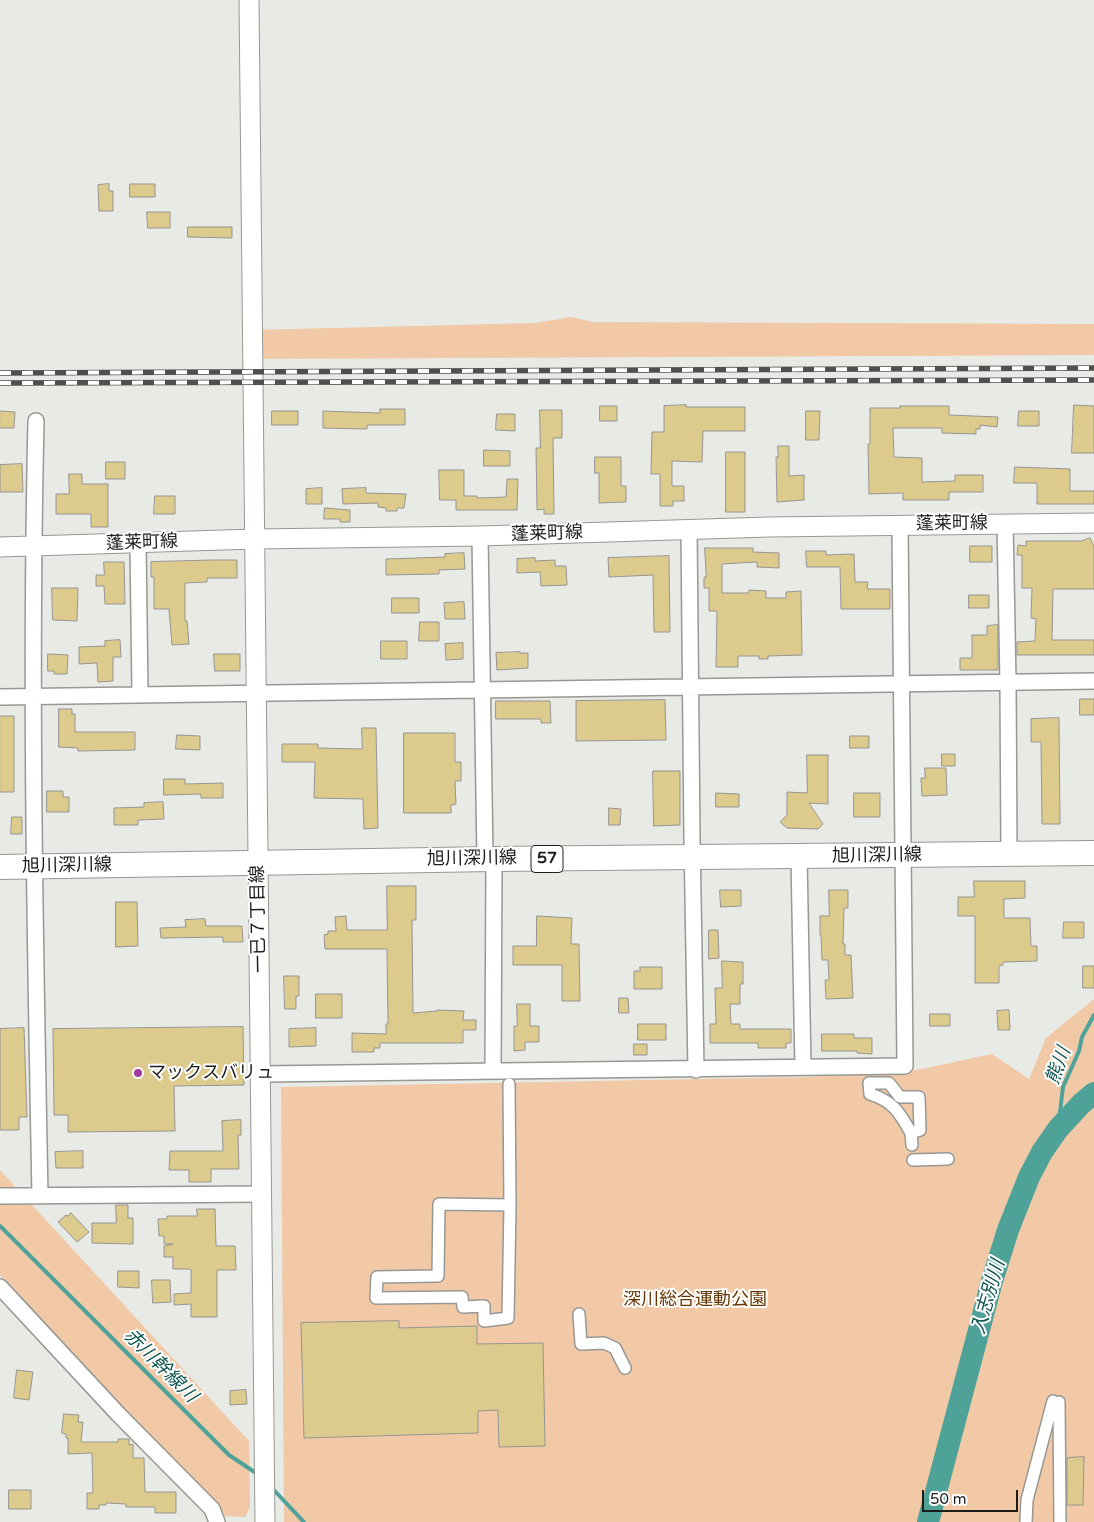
<!DOCTYPE html>
<html>
<head>
<meta charset="utf-8">
<style>
	body { margin:0 }
	#map { position:relative; width:1094px; height:1522px; overflow:hidden; background:#e8eae6; font-family:"Varela Round",sans-serif }
	canvas { display:block }
	.scale { position:absolute; left:922px; top:1490px; width:96px; height:22px; box-sizing:border-box; border:2px solid #1d1d1c; border-top:0; padding-left:6px; font-size:15px; line-height:18px; white-space:nowrap; color:#1d1d1c; -webkit-text-stroke:4px #fff; paint-order:stroke }
</style>
</head>
<body>
<div id="map">
<canvas width="1094" height="1522"></canvas>
<div class="scale">50 m</div>
</div>
<script>
const c = document.querySelector('canvas').getContext('2d');
c.lineJoin = 'round';
function fillPath(path, color) { c.fillStyle = color; c.fill(path, 'evenodd'); }
function strokePath(path, color, width, dash) { c.strokeStyle = color; c.lineWidth = width; c.lineCap = dash ? 'butt' : 'round'; c.setLineDash(dash || []); c.stroke(path); }
function drawText(font, color, halo, rows, align = 'center') {
  c.font = font + ' "Varela Round","Noto Sans JP",sans-serif'; c.lineWidth = 4; c.setLineDash([]); c.textBaseline = 'middle'; c.strokeStyle = halo; c.fillStyle = color; for (const [text, x, y, turn = 0] of rows) {
    c.save(); c.translate(x, y); c.rotate((+turn || 0) * Math.PI / 180); c.textAlign = isNaN(turn) ? turn : align; if (halo) c.strokeText(text, 0, 0); c.fillText(text, 0, 0); c.restore();
  }
}
fillPath(new Path2D(`
	M571,317l22,5 501,2v31l-841,4v-29l282,-7z
	M1094,999v523h-810l-3,-435 526,-10 110,-7 75,-16 37,25 17,-41z
	M0,1170l249,271 1,66 -5,10 -23,-1 -222,-241z`), '#f1c9a7');
strokePath(new Path2D(`
	M1058,1129l5,-42 16,-36 3,-14 12,-22
	M0,1226l229,229 30,20
	M271,1487l33,35`), '#4ea298', 4);
strokePath(new Path2D(`
	M928,1522l64,-241 16,-51 21,-53 13,-25 16,-23 23,-25 13,-11`), '#4ea298', 22);
const building = new Path2D(`
	M109,184v7h4v20h-14l-1,-26z
	M130,184h25v13h-25z
	M147,212h23v16h-22z
	M188,227h44v11l-44,-1z
	M686,405v2h59v24h-42l-1,31 -30,-1v25h12v15h-11v5h-13v-32h-9l1,-42h12v-26z
	M1074,405l20,1v47h-22z
	M600,406h17v15h-17z
	M900,406h49v9l49,2 -1,10 -17,-2v4h-4v5l-34,-1v-5h-49l1,29 28,1v24l33,-1v-6h28v17h-34v8h-46v-7l-34,1 -1,-50h2v-36h30z
	M380,409h25v16h-38v4l-44,-1v-17l57,2z
	M540,410h22v28h-9l1,76h-10v-5l-7,1 -1,-62h4z
	M0,411l15,1 -1,16h-14z
	M272,411h26v14h-26z
	M806,411h14l-1,29h-13z
	M1019,411h20v15h-21z
	M497,414h18v17l-19,-1z
	M778,446h11v30l15,-1v25l-27,2 -1,-45h2z
	M484,450l26,1v15h-26z
	M726,452h19v60h-19z
	M595,457h26v29h5v16l-27,1v-30h-4z
	M106,462h19v17h-19z
	M22,464l1,28h-23v-27z
	M1015,467l55,2v22h24v13h-57v-21h-23z
	M439,470h25v26h13v2l29,-1 1,-18h11l-1,31h-61v-10h-16z
	M69,474h13v10h26v43h-17v-13h-35v-20h13z
	M322,488v16h-16v-15z
	M366,488v5l40,1 -2,14h-7v3h-11v-3l-8,-1v-4l-35,1 -1,-15z
	M155,496h20v18h-21z
	M325,508l25,2v12h-10v-3h-16z
	M1090,538l4,8v43h-41l-1,51h42v15h-77v-13l18,-1 1,-22 -5,-1 1,-30h-10v-33h-5l1,-10 8,1v-5h55z
	M970,546h22v16h-22z
	M705,548h48v4l26,1v15l-22,-1v-5l-35,2v29h27v-3l17,1v7h20v-6l15,-1 1,64 -34,1v3h-9v-3h-21v11h-22l1,-56h-8v-23h-5v-11h2z
	M806,551h20v4l28,-1 1,28h13l-1,7h23v20h-49l-1,-42h-33z
	M464,553l1,16 -26,1v4l-53,1v-16l59,-2v-3z
	M669,556l1,76h-16l-1,-57 -44,2 -1,-19z
	M535,558v3l20,-1v6h11l1,19 -26,1 -1,-14 -23,1v-14z
	M213,560h24v18h-30v4l-22,1v38h2l2,23 -17,1 -3,-36h-15v-32h-3v-15z
	M104,562h20l1,42h-20l-1,-18h-8v-11h8z
	M52,588h26l-1,33 -24,-1z
	M969,595h20v13h-20z
	M392,598h27v15h-27z
	M464,602l1,17h-20l-1,-16z
	M420,622h19v19h-20z
	M998,625v45h-38v-12h12v-23h15v-9z
	M120,640l1,17h-8v24l-15,1 -1,-19 -18,1v-17l26,-1v-5z
	M381,641h26v18h-26z
	M463,643v16l-17,1 -1,-16z
	M520,652v1h8v15l-31,2 -1,-17z
	M48,654l20,1 -1,19h-13v-3h-6z
	M214,654h26v17h-25z
	M1080,699h14v16h-14z
	M665,700l1,40 -90,1v-40z
	M496,701h54l1,22h-10v-4h-45z
	M59,709h13v5h3v18h60v18l-57,1v-3l-19,-1z
	M0,716h14v76h-14z
	M1059,718l1,106h-18l-1,-82h-10v-23z
	M362,728h14l2,100 -14,1 -1,-30 -49,-1 1,-36h-33v-18h36v4l44,1z
	M404,733h51v29h6v19h-6l1,23 -5,1v8h-47z
	M177,735l23,1v14l-24,-1z
	M850,736h19v12h-19z
	M942,754h13v12h-13z
	M807,755h21v49l-19,-1 14,21 -5,5 -31,-1 -7,-6 7,-7v-23l20,1z
	M925,768h21l1,27 -25,1 -1,-18h4z
	M653,771h27v54l-26,1z
	M164,779h21v5l38,-1v15h-22v-4l-37,1z
	M47,791h16v6h6v15h-22z
	M716,793l23,1v13h-23z
	M854,793h26v24h-26z
	M163,802l1,17 -26,1v5h-24v-17l30,-1v-4z
	M609,808l12,1 -1,16h-11z
	M12,817h10v17h-11z
	M974,881h51v17l-21,1v19h26l1,28h6v15l-34,1v3l-4,1v17h-24v-67h-17v-19h16z
	M387,886h29v34h-4l1,93 24,-2v-1l27,1 -1,9h13v10h-13v13h-83v5h-6v4h-22v-19l34,1v-10h2l-1,-75h-62l-1,-14 4,-1v-3h8l-1,-14 11,-1 1,14h40z
	M720,890h21v16l-20,1z
	M829,890h19v18h-4l-1,36h2v11h6l2,43 -27,1 -1,-19h4l-1,-20h-6l-1,-25h-1v-19h9z
	M116,902h21l1,44 -22,1z
	M537,916l35,2 -1,26h8l1,57h-18v-36h-49v-19h23z
	M205,919l1,7h36l1,16h-20v-5l-62,1 -1,-10 26,-1 -1,-7z
	M1064,922h20v16h-21z
	M709,930h9l1,28 -10,1z
	M722,961l21,1v22h-3v20h-10l1,20h9v5h51v14h-5v5h-28v-5h-48v-19h6l-1,-36h7z
	M1083,966h11v22h-11z
	M640,967h22v22h-28v-18h6z
	M284,976h15v20h-3v13h-11z
	M316,994h26v24h-26z
	M619,998h9l1,15h-10z
	M517,1004h13v22h9v16h-14v8l-11,1v-25h3z
	M1009,1010l1,20h-12l-1,-19z
	M930,1014h20v12h-20z
	M638,1024h28v16h-28z
	M243,1027l1,58 -70,1 1,45 -107,1v-17h-14l-1,-86z
	M24,1028l3,89h-8v13h-19v-101z
	M316,1028v18l-27,1v-18z
	M822,1034h32v4h18v16l-15,-1v-2h-35z
	M634,1044h13v11h-13z
	M241,1120v15h-3l1,34h-28v13h-22v-12h-20l1,-19h53l-1,-30z
	M83,1151v17h-27l-1,-16z
	M116,1205h12v13h5v26l-41,-1v-20h24z
	M197,1209h18l1,37h19l1,24h-19v47h-26v-13l-17,1v-11l17,-1v-23l-1,-1h-17v-12h-9v-11l9,-2h-9v-8h-5l-1,-17h9v-3h30z
	M71,1213l18,19 -12,10 -19,-20 8,-7 2,1z
	M118,1271h21v17l-21,-1z
	M152,1280h18l1,22 -18,1z
	M399,1321v7l78,-2v18l66,-1 2,103 -46,1 -1,-37 -20,1v22l-174,5 -3,-115z
	M17,1370l16,2 -4,28 -15,-2z
	M246,1390l1,14 -17,1v-14z
	M64,1414l15,1 -1,7h5l-2,20h37v-3h11v6l4,-1v14h11l1,34h31v21h-21v-6h-29v-3l-20,-1v2h-7v4h-12v-16h6l-1,-40 -24,1v-16h-2v-4l-4,-1z
	M1084,1457l-1,48h-16v-47z
	M9,1490h22v19h-22z`);
fillPath(building, '#ddcb8d');
strokePath(building, '#969591', 1);
const pedestrian = new Path2D(`
	M509,1084l1,121 -2,113 -24,3v-15l-21,1 -1,-10 -86,1 1,-21 61,-1 1,-72 71,1
	M911,1133c-11,-20 -18,-32 -41,-39l-1,-11h20l11,14h19l1,33 -9,3 1,12
	M913,1160l35,-1
	M579,1314l2,30 23,-1 11,5 10,20
	M1059,1402l1,120
	M1026,1522l1,-22 26,-99`);
const minor = new Path2D(`
	M36,421c-6,258 -1,516 4,775
	M1005,523l3,159 1,172
	M689,529l3,310 4,231
	M480,536l5,323
	M138,543l2,152
	M0,697l1094,-16
	M799,857l4,210
	M493,1071l1,-212
	M261,1074l644,-8 -5,-542
	M0,1196l263,-2
	M0,1287l119,128 93,94 5,13`);
const tertiary = new Path2D(`
	M249,0l16,1522
	M0,547l255,-8 225,-3 289,-9 325,-4`);
const primary = new Path2D(`
	M0,867l494,-8 600,-6`);
strokePath(pedestrian, '#979894', 14);
strokePath(minor, '#979894', 18);
strokePath(tertiary, '#979894', 21);
strokePath(primary, '#979894', 26);
strokePath(pedestrian, '#fff', 11);
strokePath(minor, '#fff', 15);
strokePath(tertiary, '#fff', 19);
strokePath(primary, '#fff', 24);
const rail = new Path2D(`
	M0,373l1094,-5
	M0,383l1094,-3`);
strokePath(rail, '#4f504e', 5.5);
strokePath(rail, '#fff', 4, [11]);
for (const [x, y, r, color] of [
	[138,1073,5,"#a23a9d"]
]) { const dot = new Path2D(); dot.arc(x, y, r, 0, 2 * Math.PI); c.fillStyle = color; c.fill(dot); strokePath(dot, '#fff', 2); }
for (const [x, y, w] of [
	[547,859,32]
]) { const box = new Path2D(); box.roundRect(x - w / 2, y - 13.5, w, 27, 4); c.fillStyle = '#fff'; c.fill(box); strokePath(box, '#1d1d1c', 1); }
drawText('bold 16px', '#1d1d1c', null, [
	["57",547,859]
]);
drawText('18px', '#1d1d1c', '#fff', [
	["蓬莱町線",952,524,-1],
	["蓬莱町線",547,534,-2],
	["蓬莱町線",142,543,-2],
	["旭川深川線",877,856,-1],
	["旭川深川線",472,859,-1],
	["旭川深川線",67,866,-1],
	["一已７丁目線",259,919,-91]
]);
drawText('18px', '#1d1d1c', '#fff', [
	["マックスバリュ",148,1073]
], 'left');
drawText('18px', '#643600', '#fff', [
	["深川総合運動公園",695,1300]
]);
drawText('italic 19px', '#0f5750', '#fff', [
	["熊川",1059,1066,-70],
	["入志別川",989,1297,-74],
	["赤川幹線川",160,1366,45]
]);
</script>
</body>
</html>
